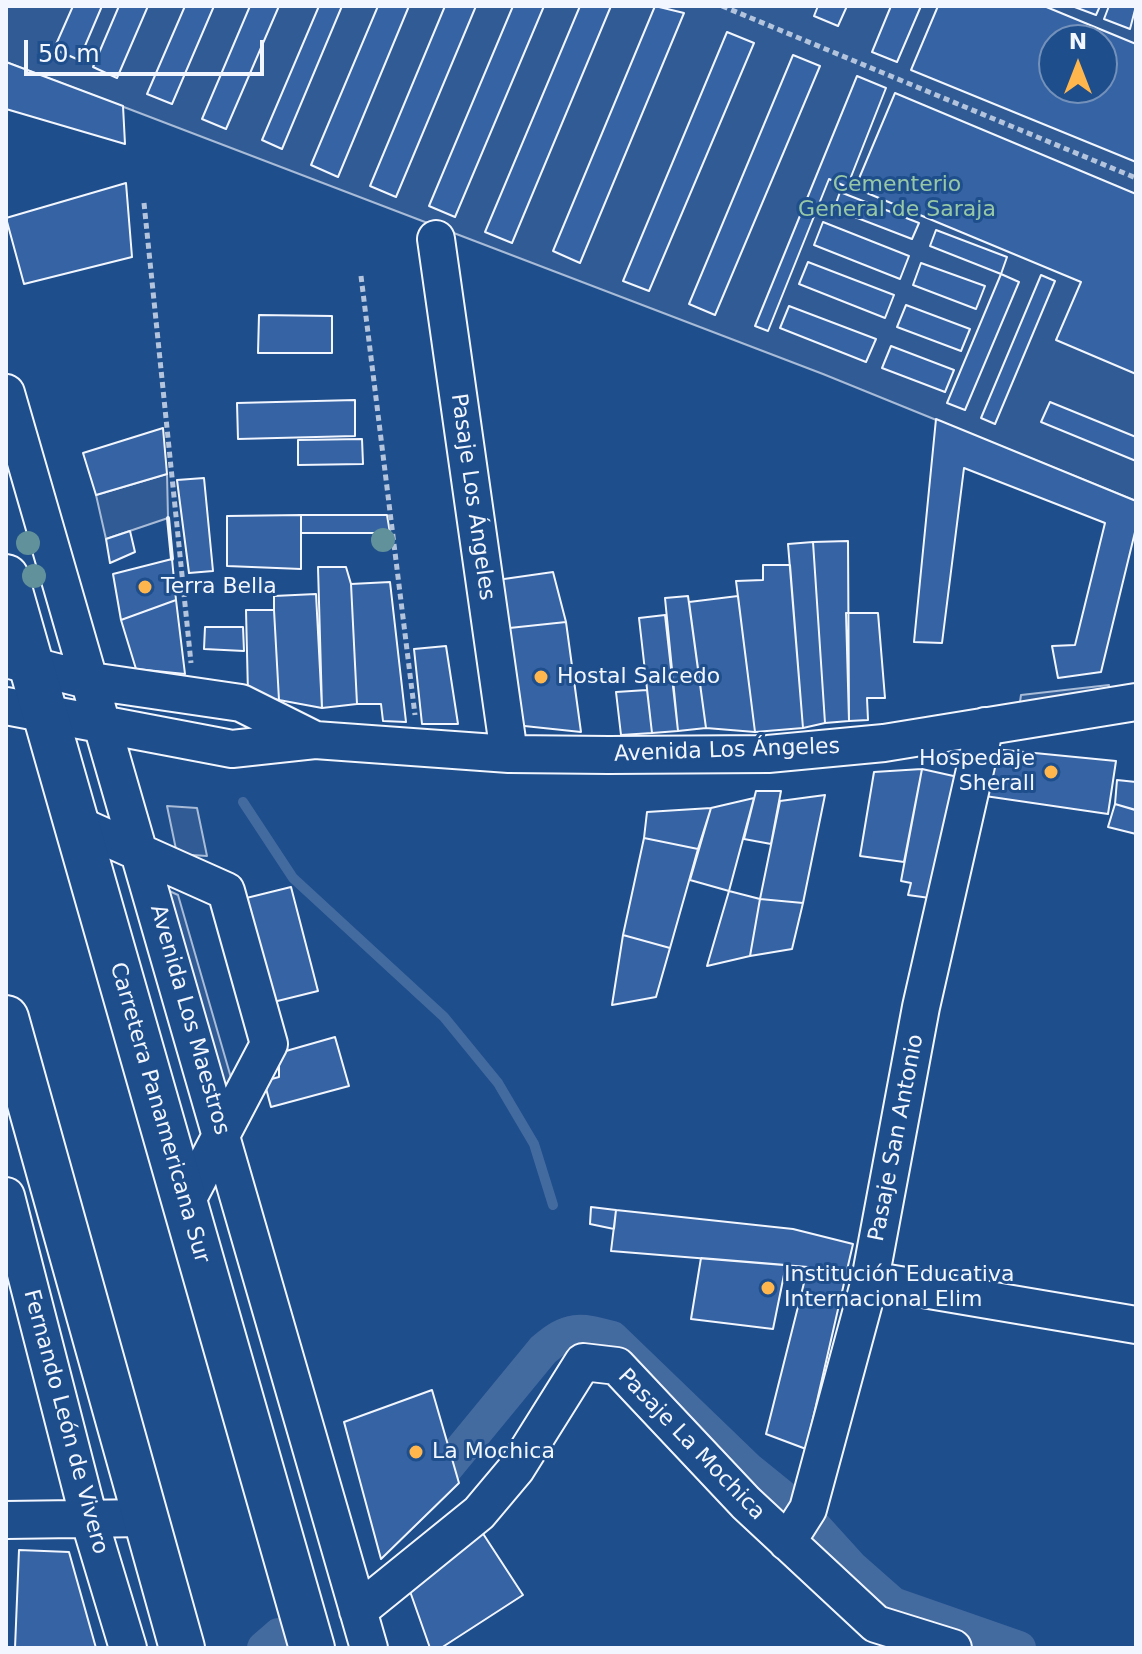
<!DOCTYPE html>
<html>
<head>
<meta charset="utf-8">
<style>
	body { margin:0 }
	#map { position:relative; width:1142px; height:1654px; overflow:hidden; background:#1f4e8c; font-family:"DejaVu Sans",sans-serif }
	canvas { display:block }
	.frame { position:absolute; inset:0; border:8px solid #f2f6ff; pointer-events:none }
	.north { position:absolute; left:1038px; top:24px; width:80px; height:80px; box-sizing:border-box; background:#1f4e8c; border:2px solid #7391ba; border-radius:50%; rotate:0deg; font-size:22px; font-weight:700; line-height:32px; text-align:center; color:#f2f6ff }
	.north::after { content:''; display:block; margin:auto; width:28px; height:36px; background:#ffb74d; clip-path:polygon(50% 0,100% 100%,50% 72%,0 100%) }
	.scale { position:absolute; left:24px; top:40px; width:240px; height:36px; box-sizing:border-box; border:4px solid #f2f6ff; border-top:0; padding-left:10px; font-size:24px; line-height:28px; white-space:nowrap; color:#f2f6ff; -webkit-text-stroke:6px #1f4e8c; paint-order:stroke }
</style>
</head>
<body>
<div id="map">
<canvas width="1142" height="1654"></canvas>
<div class="frame"></div>
<div class="north">N</div>
<div class="scale">50 m</div>
</div>
<script>
const c = document.querySelector('canvas').getContext('2d');
c.lineJoin = 'round';
function fillPath(path, color) { c.fillStyle = color; c.fill(path, 'evenodd'); }
function strokePath(path, color, width, dash) { c.strokeStyle = color; c.lineWidth = width; c.lineCap = dash ? 'butt' : 'round'; c.setLineDash(dash || []); c.stroke(path); }
function drawText(font, color, halo, rows, align = 'center') {
  c.font = font + ' "DejaVu Sans",sans-serif'; c.lineWidth = 6; c.setLineDash([]); c.textBaseline = 'middle'; c.strokeStyle = halo; c.fillStyle = color; for (const [text, x, y, turn = 0] of rows) {
    c.save(); c.translate(x, y); c.rotate((+turn || 0) * Math.PI / 180); c.textAlign = isNaN(turn) ? turn : align; if (halo) c.strokeText(text, 0, 0); c.fillText(text, 0, 0); c.restore();
  }
}
const green = new Path2D(`
	M6,6h1130v495l-313,-127 -817,-312zM1054,40h48v48h-48z
	M167,474l1,44 -62,21 -10,-44z
	M1109,685l-2,13 -88,11 2,-14z
	M167,806l30,2 10,48 -30,-2z
	M163,888l15,7 56,193 -11,17z`);
fillPath(green, '#305b95');
strokePath(green, '#a8bbd7', 2);
strokePath(new Path2D(`
	M243,802l50,76 151,139 54,66 36,61 19,61`), '#446ba0', 10);
strokePath(new Path2D(`
	M423,1496l120,-146c27,-23 36,-21 69,-12l136,131 42,34
	M812,1524l39,43 42,37 126,44
	M264,1648l15,-13`), '#446ba0', 34);
const building = new Path2D(`
	M73,6h29l-23,54 -25,-11z
	M119,6h29l-31,72 -24,-11z
	M185,6h29l-42,98 -25,-10z
	M250,6h29l-53,123 -24,-10z
	M319,6h23l-60,143 -20,-9z
	M378,6h31l-71,171 -27,-12z
	M445,6h31l-80,191 -26,-11z
	M513,6h31l-89,211 -26,-11z
	M580,6h31l-99,237 -27,-11z
	M655,6l29,7 -104,250 -27,-12z
	M818,6h29l-9,20 -24,-10z
	M891,6h30l-24,56 -25,-10z
	M938,6h106l92,38v118l-225,-92zM1054,40h48v48h-48z
	M1072,6h28l-4,9z
	M1109,6h27l-6,23 -26,-10z
	M727,32l27,11 -105,248 -26,-10z
	M793,55l27,11 -105,249 -26,-11z
	M6,62l117,44 2,38 -119,-35z
	M857,76l29,12 -39,99 -18,-8 -61,152 -13,-5z
	M895,93l241,101v180l-80,-34 25,-58 -226,-94z
	M126,183l6,74 -108,27 -18,-66z
	M840,192l79,31 -7,16 -78,-30z
	M823,222l86,34 -9,23 -86,-34z
	M936,230l71,27 -6,17 -71,-28z
	M808,262l86,33 -9,23 -86,-34z
	M921,263l64,23 -9,23 -63,-24z
	M1001,274l18,8 -54,128 -18,-7z
	M1041,275l14,6 -60,143 -14,-6z
	M906,305l64,24 -9,22 -64,-24z
	M789,306l87,33 -10,23 -86,-34z
	M259,315l73,1v37h-74z
	M891,346l63,24 -9,22 -63,-24z
	M355,400v36l-117,3 -1,-36z
	M1050,402l86,35v24l-95,-39z
	M936,419l200,82v27l-35,144 -43,6 -6,-32 23,-1 30,-122 -141,-55 -22,175 -28,-1z
	M163,428l4,46 -71,21 -13,-42z
	M362,439l1,25 -65,1v-25z
	M204,478l9,93 -24,2 -12,-93z
	M301,515v54l-74,-3v-50z
	M301,515h86l3,18h-89z
	M130,531l5,21 -25,11 -4,-24z
	M848,541l1,180 -24,2 -12,-181z
	M813,542l12,181 -22,5 -15,-184z
	M172,559l4,41 -55,20 -8,-46z
	M763,565h27l13,163 -48,4 -19,-151 27,-1z
	M318,567h28l5,17 6,120 -35,4z
	M553,572l13,50 -66,7 -10,-48z
	M390,582l16,140 -23,-1 -2,-17h-24l-6,-120z
	M316,594l6,114 -43,-8 -5,-90v-14z
	M688,596l18,132 -28,3 -13,-133z
	M738,596l17,136 -49,-4 -17,-126z
	M176,600l9,74 -49,-5 -15,-49z
	M246,610h28l5,90 -31,-6z
	M846,613h32l7,85h-18l1,22 -19,1z
	M665,615l13,116 -26,2 -13,-115z
	M566,622l15,110 -66,-7 -15,-96z
	M205,627h38l1,24 -40,-2z
	M446,646l12,78h-36l-8,-75z
	M647,690l5,43 -31,2 -5,-43z
	M994,749l122,12 -8,53 -123,-18z
	M922,769l36,8 -21,122 -29,-4 3,-12 -10,-2z
	M922,769l-18,93 -44,-6 14,-84z
	M1117,780l19,2 -1,28 -20,-6z
	M756,791h25l-10,53 -27,-5z
	M825,795l-22,108 -43,-4 20,-98z
	M754,798l-25,93 -39,-11 21,-72z
	M1115,804l21,6v24l-28,-7z
	M711,808l-13,41 -54,-11 3,-26z
	M644,838l54,11 -28,99 -47,-13z
	M291,887l27,104 -73,18 -27,-104z
	M729,891l31,8 -10,57 -43,10z
	M760,899l43,4 -11,46 -42,7z
	M623,935l47,13 -14,49 -44,8z
	M335,1037l14,49 -78,21 -7,-26 15,-4v-24z
	M591,1207l25,3 -2,19 -24,-5z
	M616,1210l177,19 60,15 -47,205 -40,-15 42,-167 -197,-16z
	M701,1258l85,7 -13,64 -82,-10z
	M432,1390l27,93 -78,76 -37,-137z
	M480,1529l43,66 -82,53h-11l-24,-68z
	M19,1550l50,2 27,96h-81z`);
fillPath(building, '#3563a3');
strokePath(building, '#f2f6ff', 2);
const minor = new Path2D(`
	M436,239l73,515
	M6,393l363,1255
	M6,659l85,22 150,22 74,37
	M6,706l226,43 83,-9 194,14 100,1 159,-1 116,-11 252,-41
	M76,824l150,67 43,153 -84,160
	M6,1196l83,323 39,129
	M870,1280l266,45
	M6,1520l140,-2
	M787,1542l21,-33 62,-229 51,-273 64,-281
	M358,1611l121,-98 37,-44 67,-107 34,4 129,137 130,121 77,24`);
const highway = new Path2D(`
	M6,577l306,1071
	M6,1018l176,630`);
strokePath(minor, '#f2f6ff', 40);
strokePath(highway, '#f2f6ff', 48);
strokePath(new Path2D(`
	M722,6l414,172
	M144,203l47,460
	M361,276l54,439`), '#b3c4dc', 5, [6, 4]);
strokePath(minor, '#1f4e8c', 36);
strokePath(highway, '#1f4e8c', 44);
strokePath(new Path2D(`
	M168,518l4,41`), '#f2f6ff', 4);
c.fillStyle = '#61919a';
for (const [x, y] of [
	[383,540],
	[28,543],
	[34,576]
]) { c.beginPath(); c.arc(x, y, 12, 0, 2 * Math.PI); c.fill(); }
for (const [x, y, r, color] of [
	[145,587,8,"#ffb74d"],
	[541,677,8,"#ffb74d"],
	[1051,772,8,"#ffb74d"],
	[768,1288,8,"#ffb74d"],
	[416,1452,8,"#ffb74d"]
]) { const dot = new Path2D(); dot.arc(x, y, r, 0, 2 * Math.PI); c.fillStyle = color; c.fill(dot); strokePath(dot, '#1f4e8c', 3); }
drawText('22px', '#97c8a6', '#1f4e8c', [
	["Cementerio",897,185],
	["General de Saraja",897,210]
]);
drawText('22px', '#f2f6ff', '#1f4e8c', [
	["Pasaje Los Ángeles",472,497,82],
	["Avenida Los Ángeles",727,751,-2],
	["Avenida Los Maestros",189,1020,74],
	["Carretera Panamericana Sur",159,1113,74],
	["Pasaje San Antonio",897,1138,-79],
	["Fernando León de Vivero",65,1422,75],
	["Pasaje La Mochica",691,1445,46]
]);
drawText('22px', '#f2f6ff', '#1f4e8c', [
	["Terra Bella",161,587],
	["Hostal Salcedo",557,677],
	["Hospedaje",1035,759,"right"],
	["Sherall",1035,784,"right"],
	["Institución Educativa",784,1275],
	["Internacional Elim",784,1300],
	["La Mochica",432,1452]
], 'left');
</script>
</body>
</html>
